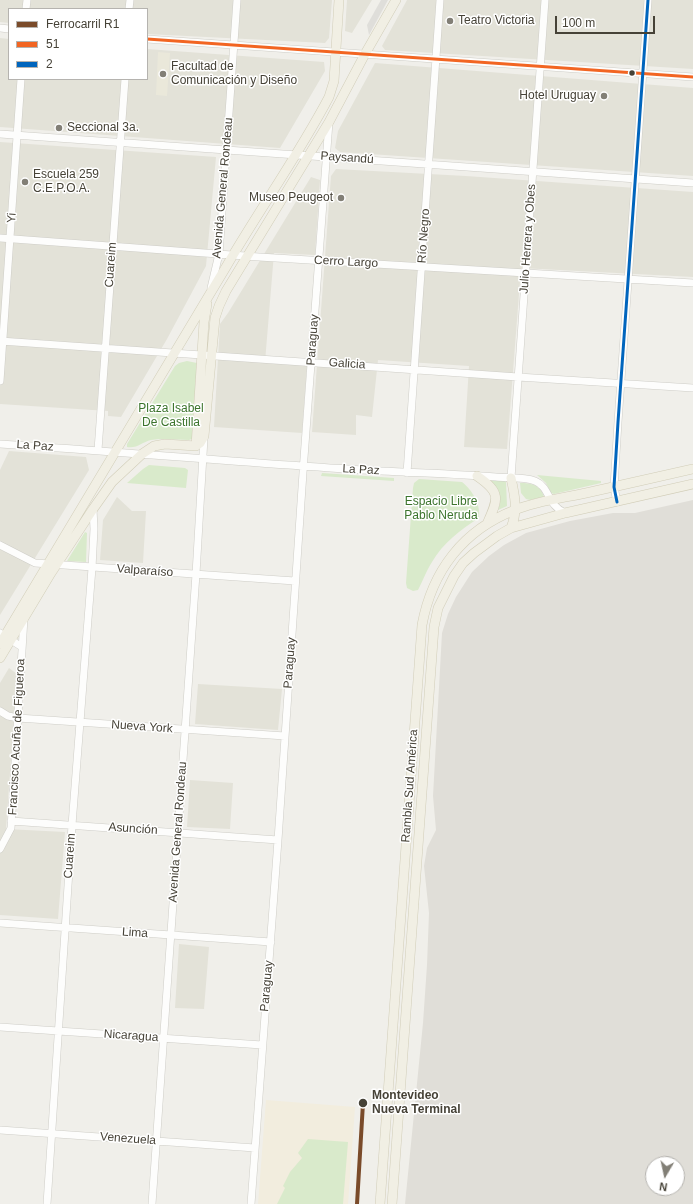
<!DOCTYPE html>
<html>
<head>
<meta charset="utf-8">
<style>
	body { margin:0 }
	#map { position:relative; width:693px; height:1204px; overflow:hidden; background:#f0efea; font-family:Helvetica,sans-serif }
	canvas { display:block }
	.legend { position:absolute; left:8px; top:8px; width:140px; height:72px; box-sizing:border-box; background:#fff; border:1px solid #b5b3af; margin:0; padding:5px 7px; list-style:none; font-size:12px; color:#464237 }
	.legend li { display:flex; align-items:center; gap:8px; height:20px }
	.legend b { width:20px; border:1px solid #b5b3af }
	.north { position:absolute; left:645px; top:1156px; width:40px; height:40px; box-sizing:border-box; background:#fff; border:1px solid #b5b3af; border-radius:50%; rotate:189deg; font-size:11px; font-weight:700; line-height:16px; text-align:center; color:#464237 }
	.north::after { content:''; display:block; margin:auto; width:14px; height:18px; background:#827f76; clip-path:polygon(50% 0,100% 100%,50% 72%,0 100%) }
	.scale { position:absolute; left:555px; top:16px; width:100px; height:18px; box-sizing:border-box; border:2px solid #464237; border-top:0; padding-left:5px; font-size:12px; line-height:14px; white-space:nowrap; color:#464237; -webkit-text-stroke:3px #fff; paint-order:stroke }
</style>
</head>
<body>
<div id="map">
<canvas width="693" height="1204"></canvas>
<ul class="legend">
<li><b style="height:5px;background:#7a4b2a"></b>Ferrocarril R1</li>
<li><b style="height:5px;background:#f26522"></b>51</li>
<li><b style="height:5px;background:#0065bd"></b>2</li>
</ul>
<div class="north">N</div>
<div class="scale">100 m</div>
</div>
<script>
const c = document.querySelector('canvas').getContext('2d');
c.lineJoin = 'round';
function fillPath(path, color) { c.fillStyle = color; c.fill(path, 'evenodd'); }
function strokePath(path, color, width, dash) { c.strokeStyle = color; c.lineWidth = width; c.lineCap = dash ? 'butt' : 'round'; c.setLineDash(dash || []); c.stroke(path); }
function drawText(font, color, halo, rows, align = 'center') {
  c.font = font + ' Helvetica,sans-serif'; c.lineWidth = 3; c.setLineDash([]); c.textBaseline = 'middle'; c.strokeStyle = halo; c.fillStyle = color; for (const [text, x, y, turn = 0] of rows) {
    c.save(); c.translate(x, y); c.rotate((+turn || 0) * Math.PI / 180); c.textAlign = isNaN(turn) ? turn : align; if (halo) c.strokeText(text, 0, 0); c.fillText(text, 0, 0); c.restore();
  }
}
fillPath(new Path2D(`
	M0,0h332l-3,38 -4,5 -178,-9v-25h-138v14l-9,-1z
	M347,0h25l-20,33 -7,-2z
	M407,0h286v69l-308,-19 -3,-4z
	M0,38l9,1v40h138v-30l177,13 1,9 -45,77 -280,-21z
	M375,63l318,25v88l-353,-24 -5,-4 3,-17z
	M0,142l216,15 -10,109 -39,73 -46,78 -13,-1v-5l-108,-7z
	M336,169l130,7 227,16v85l-172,-9 -14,181 -43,-2 5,-81 -91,-6 -6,57 -16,-2v20l-44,-3 19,-256z
	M311,177l9,3 -5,75 -41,-2 -9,109 42,3 -5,68 -88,-6 6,-103 8,-11z
	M9,451l77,6 3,13 -89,145v-145z
	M117,497l15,14h14l-3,52 -43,-3 3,-40z
	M9,668l8,6 -11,155 59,3 -7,87 -58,-4v-232z
	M198,684l84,5 -4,41 -83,-6z
	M190,780l43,3 -3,46 -43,-2z
	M179,944l30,3 -5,62 -29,-1z`), '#e3e2d8');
fillPath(new Path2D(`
	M266,1100l89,7 -7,97h-90z`), '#f2edde');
fillPath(new Path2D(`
	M693,500v704h-288l18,-181 4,-58 2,-52 -5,-47 3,-18 9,-18 -3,-34 9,-163 6,-19 8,-17 16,-25 17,-16 15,-11 22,-12 44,-12 43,-8h22zM653,1164h24v24h-24z`), '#e0ded8');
fillPath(new Path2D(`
	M158,52l12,1 -3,43 -11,-1z`), '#eae8da');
fillPath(new Path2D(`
	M187,361l10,2 -5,76 -3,1c-12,0 -26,-2 -38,0 -9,2 -14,9 -24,7v-3l48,-78 4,-3z
	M149,465l36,3 3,2 -2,18 -59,-5 16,-14z
	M322,473l72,5v3l-73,-5z
	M537,475l64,6v2l-47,11 -3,-1 -5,-10z
	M419,479l43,3c10,8 19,22 17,36 -19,12 -36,25 -47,44 -6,9 -9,19 -14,28l-5,1 -6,-3 -1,-5 7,-95 1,-5z
	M489,480l15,1 2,1 1,24 -9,4c5,-13 1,-21 -9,-30z
	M520,483c11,0 21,2 24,14l-14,3 -4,-1 -5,-6z
	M85,532l2,1 -1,29 -19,-1z
	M308,1139l40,3 -5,62h-66l8,-16 -2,-2 7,-14 12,-14 -4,-5z`), '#d9eacb');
fillPath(new Path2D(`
	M381,0h7l-19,35 -2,-10z`), '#dfdeda');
const minor = new Path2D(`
	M26,9l1,-9
	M129,9l1,-9
	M0,28l9,1
	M147,39l546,38
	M0,134l693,49
	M0,238l259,19 434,26
	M211,288l8,-34 18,-254
	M0,341l518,36 175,11
	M0,381l21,-302
	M0,444c127,8 254,20 381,27 38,2 77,3 115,6 11,1 29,0 39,4 15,6 12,24 30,32
	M98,450l27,-371
	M407,473l33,-473
	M511,478l34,-478
	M617,502l-3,-15 4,-65 30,-422
	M0,545l35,18 260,18
	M0,633l22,14
	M0,711l8,5 10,2 267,18
	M11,821l267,19
	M0,849l11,-21 13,-210
	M0,923l271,19
	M0,1027l262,18
	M0,1130l255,18
	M47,1204l25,-379 20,-257 2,-39 -1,-20
	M152,1204l44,-630 8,-136
	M251,1204l27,-364 26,-382 25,-336`);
const major = new Path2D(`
	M196,446l4,-3 4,-7 11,-118 4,-12 7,-15 103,-169 36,-68 31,-54
	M196,446l8,-124 3,-18
	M477,476c25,17 21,23 10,48
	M511,478c4,18 7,33 0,50
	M0,644c75,-126 151,-251 226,-377 33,-57 72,-111 103,-170l5,-16 5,-81
	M0,658l51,-85 42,-64 19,-27 30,-28 12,-8 11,-2 31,2
	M380,1204l42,-579c10,-54 41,-95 93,-115 21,-9 48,-12 71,-17 36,-8 71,-16 107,-24
	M392,1204l42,-577 4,-19 16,-32 9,-13 11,-10 23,-17 14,-8 54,-15 128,-29`);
strokePath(minor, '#cecdc7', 8);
strokePath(major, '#d1cdb8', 10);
strokePath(minor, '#fdfdfc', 7);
strokePath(major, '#f1efe4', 9);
strokePath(new Path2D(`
	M147,39l546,38`), '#f26522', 3);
strokePath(new Path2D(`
	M617,502l-3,-15 4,-65 30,-422`), '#0065bd', 3);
strokePath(new Path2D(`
	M357,1204l6,-101`), '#7a4b2a', 4);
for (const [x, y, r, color] of [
	[450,21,4,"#827f76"],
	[632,73,3.5,"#464237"],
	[163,74,4,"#827f76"],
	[604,96,4,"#827f76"],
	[59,128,4,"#827f76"],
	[25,182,4,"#827f76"],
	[341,198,4,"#827f76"],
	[363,1103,5,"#464237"]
]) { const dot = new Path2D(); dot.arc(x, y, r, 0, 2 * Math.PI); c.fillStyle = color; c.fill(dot); strokePath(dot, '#fff', 1.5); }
drawText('12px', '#464237', '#fff', [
	["Teatro Victoria",458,21],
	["Facultad de",171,67],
	["Comunicación y Diseño",171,81],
	["Hotel Uruguay",596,96,"right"],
	["Seccional 3a.",67,128],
	["Escuela 259",33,175],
	["C.E.P.O.A.",33,189],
	["Museo Peugeot",333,198,"right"]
], 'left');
drawText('12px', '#464237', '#fff', [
	["Paysandú",347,158,4],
	["Avenida General Rondeau",223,188,-85],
	["Yi",12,218,-86],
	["Río Negro",424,236,-86],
	["Julio Herrera y Obes",528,239,-86],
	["Cerro Largo",346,262,3],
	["Cuareim",111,265,-86],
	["Paraguay",313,340,-86],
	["Galicia",347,364,4],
	["La Paz",35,446,4],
	["La Paz",361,470,3],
	["Valparaíso",145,571,4],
	["Paraguay",290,663,-86],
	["Nueva York",142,727,4],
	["Francisco Acuña de Figueroa",17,737,-87],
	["Rambla Sud América",410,786,-86],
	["Asunción",133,829,4],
	["Avenida General Rondeau",178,832,-86],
	["Cuareim",70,856,-86],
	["Lima",135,933,4],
	["Paraguay",267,986,-85],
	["Nicaragua",131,1036,4],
	["Venezuela",128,1139,4]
]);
drawText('12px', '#3c742d', '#fff', [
	["Plaza Isabel",171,409],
	["De Castilla",171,423],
	["Espacio Libre",441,502],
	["Pablo Neruda",441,516]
]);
drawText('bold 12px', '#464237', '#fff', [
	["Montevideo",372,1096],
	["Nueva Terminal",372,1110]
], 'left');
</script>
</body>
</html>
